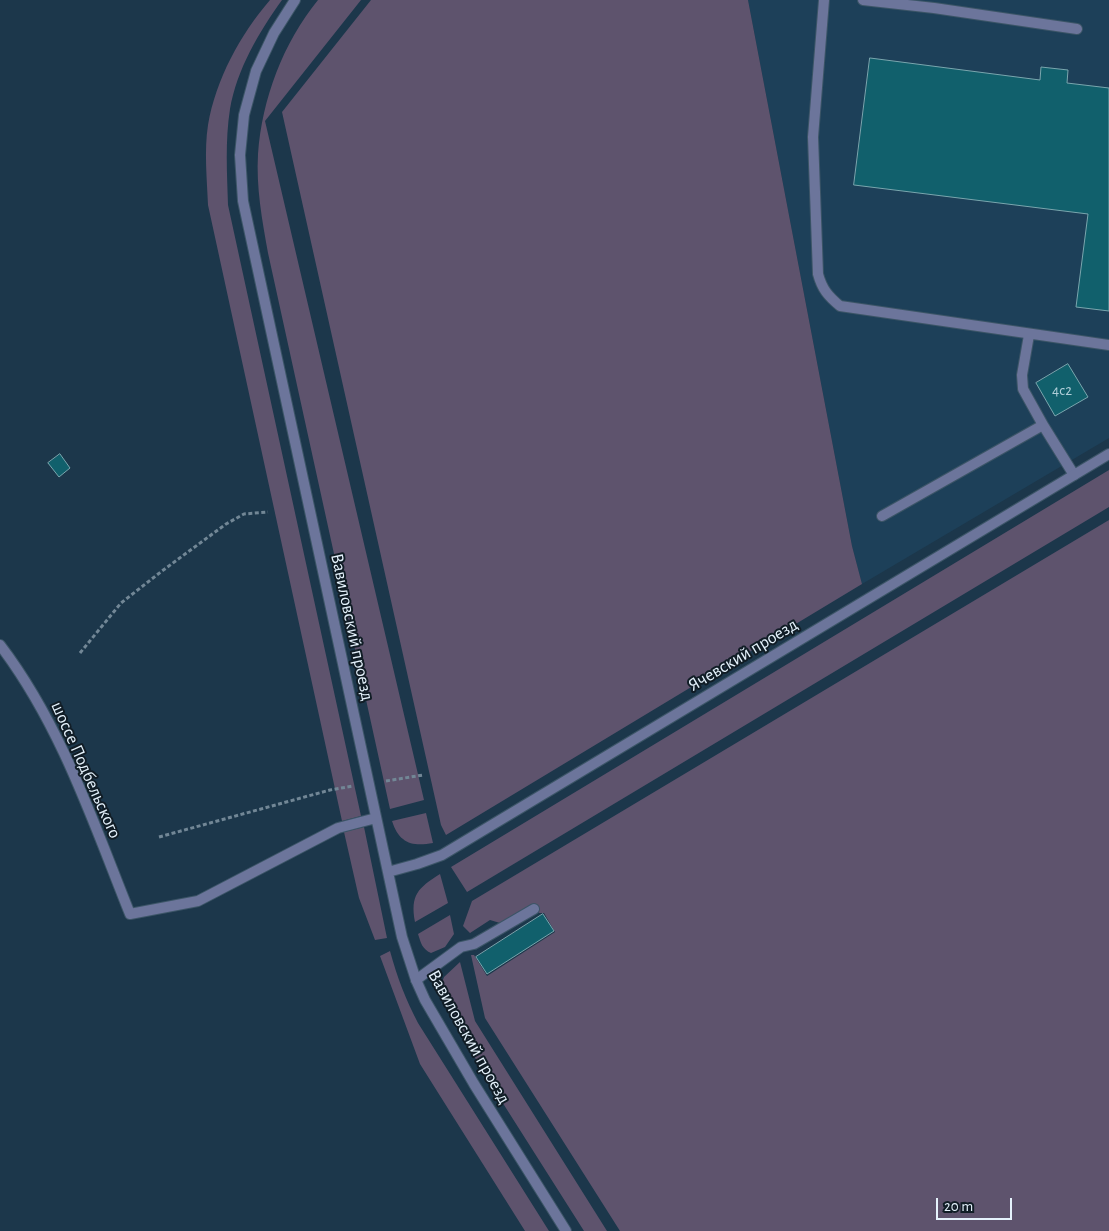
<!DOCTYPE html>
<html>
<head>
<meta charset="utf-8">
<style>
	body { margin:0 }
	#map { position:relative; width:1109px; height:1231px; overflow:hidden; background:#1c374b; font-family:"Alegreya Sans",sans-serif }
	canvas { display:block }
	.scale { position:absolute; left:936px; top:1198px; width:76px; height:22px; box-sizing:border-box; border:2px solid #e5f2fc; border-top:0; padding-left:6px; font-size:15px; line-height:18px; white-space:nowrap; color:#e5f2fc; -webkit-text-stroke:4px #111d26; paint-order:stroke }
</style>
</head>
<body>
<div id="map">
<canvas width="1109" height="1231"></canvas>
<div class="scale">20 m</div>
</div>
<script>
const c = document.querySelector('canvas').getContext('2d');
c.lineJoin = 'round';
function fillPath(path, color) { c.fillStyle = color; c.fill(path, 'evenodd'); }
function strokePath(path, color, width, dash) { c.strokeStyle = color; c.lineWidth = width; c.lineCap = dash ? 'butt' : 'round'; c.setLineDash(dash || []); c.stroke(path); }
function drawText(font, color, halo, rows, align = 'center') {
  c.font = font + ' "Alegreya Sans",sans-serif'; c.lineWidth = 4; c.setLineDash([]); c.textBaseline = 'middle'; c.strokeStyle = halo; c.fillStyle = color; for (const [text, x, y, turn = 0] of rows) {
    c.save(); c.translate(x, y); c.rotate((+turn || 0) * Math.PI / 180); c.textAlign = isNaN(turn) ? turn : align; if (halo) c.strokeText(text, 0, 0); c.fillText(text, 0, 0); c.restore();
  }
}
fillPath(new Path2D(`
	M748,0h361v438l-247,146 -10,-38z`), '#1d4059');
fillPath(new Path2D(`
	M270,0h12c-23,32 -45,69 -52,109 -5,32 -3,64 -2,96l133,611 -19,5 -134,-616c-1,-26 -4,-54 0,-80 8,-46 32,-90 62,-125z
	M318,0h43l-96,121 159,679 -34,9 -122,-556c-6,-33 -12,-66 -10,-99 4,-55 25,-111 60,-154z
	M371,0h377l104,546 10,38 -416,251 -5,-10 -159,-713z
	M1109,470v37l-642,385 -16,-25z
	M1109,520v711h-489l-135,-213 -14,-63h3l13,21 68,-44 -11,-19h-5l-7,-9 -32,19 -10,-3 -20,13 -7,-7 9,-25z
	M426,813l7,30c-21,4 -34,0 -41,-22z
	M364,827l23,111 -12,2 -16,-42 -15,-66z
	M440,874l8,29 -33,19c-5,-27 3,-34 25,-48z
	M450,915l4,19 -9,13 -14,6c-9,-4 -10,-10 -13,-19z
	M390,951c7,26 16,49 28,72l131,208h-24l-105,-167 -40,-108z
	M460,962l15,59 132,210h-23l-99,-156 -29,-50 -16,-33 1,-7 3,-8z`), '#5e536d');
const building = new Path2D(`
	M870,58l170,22 1,-13 27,3 -1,13 42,5v223l-33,-4 12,-93 -234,-29z
	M1068,364l20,33 -33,19 -19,-33z
	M60,454l10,14 -11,9 -11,-14z
	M543,914l11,17 -67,43 -11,-17z`);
fillPath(building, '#11606c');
strokePath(building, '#7aa6ae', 1);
const lane = new Path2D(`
	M824,0l-11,137 5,137c4,15 10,22 22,32l269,39
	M863,0l71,8 143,21
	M1029,335l-7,40 1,14 20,36
	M882,516l161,-91 31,50
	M416,980l45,-33 13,-3 60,-35`);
const street = new Path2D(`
	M295,0l-21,33 -18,38 -12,44 -4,40 3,46 159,736 14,43 9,20 49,84 92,147
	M0,645c61,80 93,177 130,269l68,-13 140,-73 38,-10
	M388,872l29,-8 25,-9 667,-401`);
strokePath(lane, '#3c5567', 12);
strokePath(street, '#3c5567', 12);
strokePath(new Path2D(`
	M80,653l41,-50 41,-32 64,-47 18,-10 24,-2
	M386,781l37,-6
	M159,837l171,-47 23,-4`), '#728796', 3, [4, 2.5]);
strokePath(lane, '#6c759b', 10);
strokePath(street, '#6c759b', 10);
drawText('15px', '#b0ced8', null, [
	["4с2",1062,390]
]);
drawText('18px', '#e5f2fc', '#111d26', [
	["Вавиловский проезд",352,627,78],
	["Ячевский проезд",743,655,-31],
	["шоссе Подбельского",86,770,66],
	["Вавиловский проезд",469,1037,61]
]);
</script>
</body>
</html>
